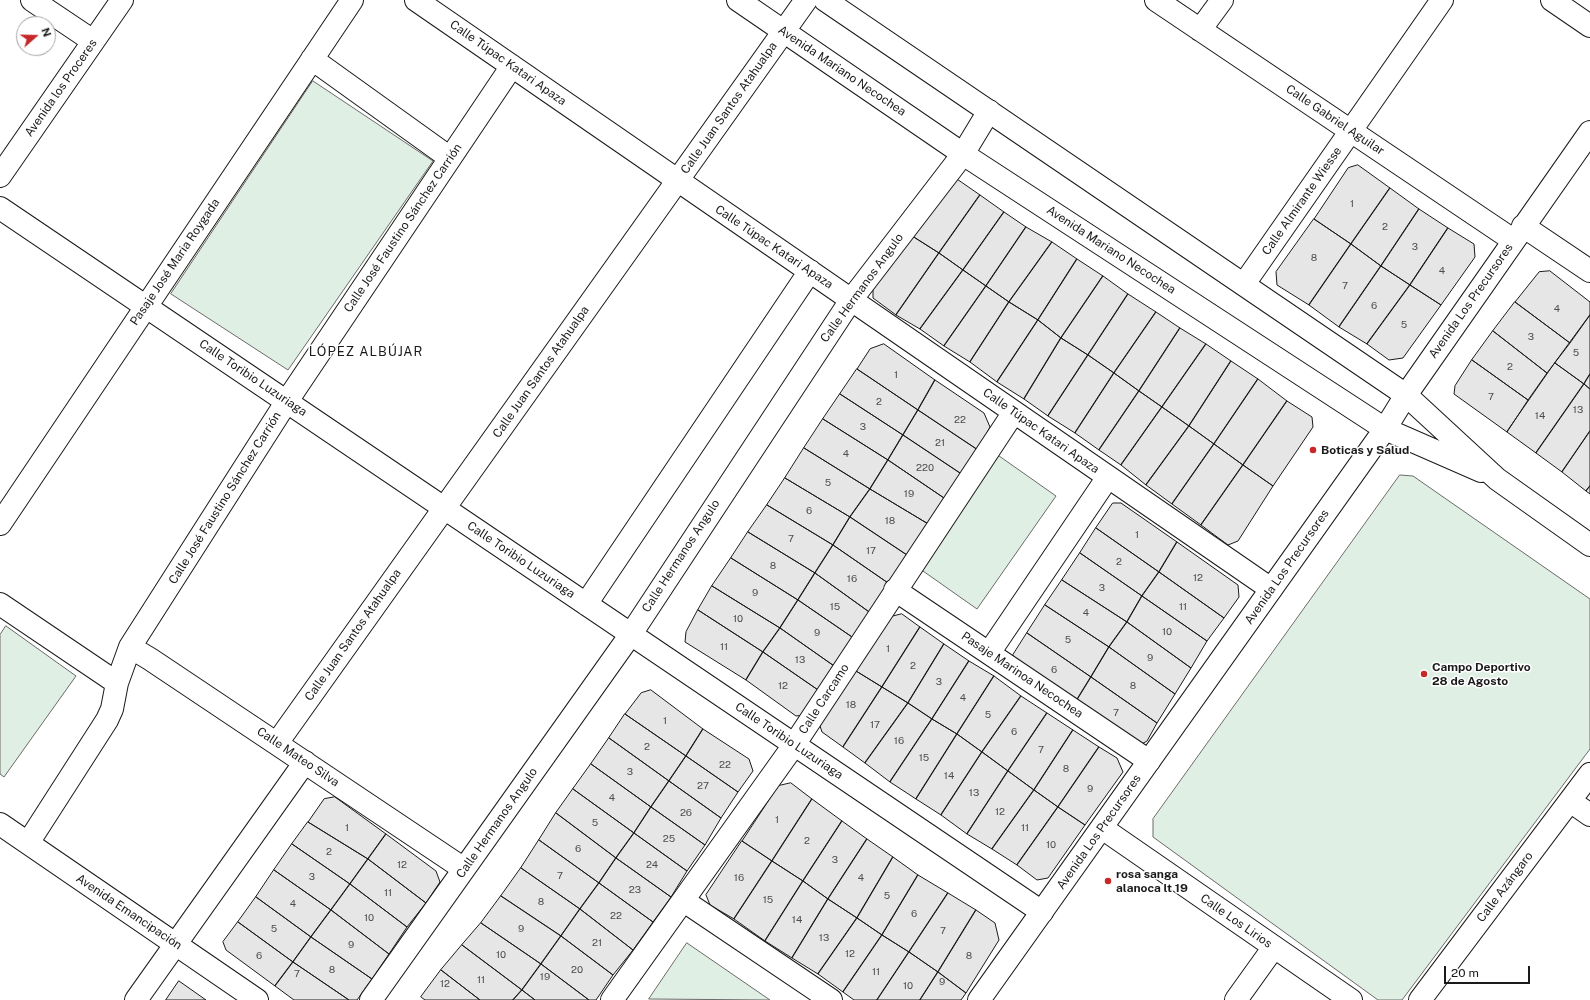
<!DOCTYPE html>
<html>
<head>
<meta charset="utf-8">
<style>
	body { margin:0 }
	#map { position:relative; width:1590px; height:1000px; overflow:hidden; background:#fff; font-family:"Public Sans",sans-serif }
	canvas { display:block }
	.north { position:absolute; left:16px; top:16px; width:40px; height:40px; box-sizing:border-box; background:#fff; border:1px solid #a3a3a3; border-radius:50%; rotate:70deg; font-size:11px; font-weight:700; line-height:16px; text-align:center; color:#1a1a1a }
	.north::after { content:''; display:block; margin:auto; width:14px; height:18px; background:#c62828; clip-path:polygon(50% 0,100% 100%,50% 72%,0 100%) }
	.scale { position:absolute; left:1444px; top:966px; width:86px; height:18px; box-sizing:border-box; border:2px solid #1a1a1a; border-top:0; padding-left:5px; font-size:12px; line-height:14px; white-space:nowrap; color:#1a1a1a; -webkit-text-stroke:3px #fff; paint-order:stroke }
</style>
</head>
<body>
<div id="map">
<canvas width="1590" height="1000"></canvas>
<div class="north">N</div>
<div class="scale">20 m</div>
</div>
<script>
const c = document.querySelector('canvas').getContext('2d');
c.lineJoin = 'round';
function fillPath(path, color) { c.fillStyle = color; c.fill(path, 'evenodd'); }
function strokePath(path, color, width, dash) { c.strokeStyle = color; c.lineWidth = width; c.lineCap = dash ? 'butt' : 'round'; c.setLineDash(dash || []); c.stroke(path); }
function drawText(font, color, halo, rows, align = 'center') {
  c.font = font + ' "Public Sans",sans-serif'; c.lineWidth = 3; c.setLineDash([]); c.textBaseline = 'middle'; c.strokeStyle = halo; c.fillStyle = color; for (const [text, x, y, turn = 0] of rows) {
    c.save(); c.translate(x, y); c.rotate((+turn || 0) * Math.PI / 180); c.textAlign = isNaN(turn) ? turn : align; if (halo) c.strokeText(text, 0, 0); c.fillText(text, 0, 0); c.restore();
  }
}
const green = new Path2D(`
	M313,81l120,80 -145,209 -117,-76z
	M992,451l64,45 -79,113 -64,-45z
	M1400,475l13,1 177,123v150l-188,251h-24l-225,-163v-18z
	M6,626l70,50 -72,101 -4,-3v-139z
	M687,943l83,57 -121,-1z`);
fillPath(green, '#e0efe3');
strokePath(green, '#6a6a6a', 1);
const building = new Path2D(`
	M1358,165l32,23 -39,56 -37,-25 34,-51z
	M954,177l26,18 -41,58 -30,-19z
	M1390,188l29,21 -38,57 -30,-22z
	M980,195l24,17 -41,58 -24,-17z
	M1419,209l29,19 -38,57 -29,-19z
	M1004,212l22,15 -40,59 -23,-16z
	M1314,219l37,25 -42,61 -32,-20 -1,-13z
	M1026,227l26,15 -43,60 -23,-16z
	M1448,228l26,16 1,13 -34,48 -31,-20z
	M909,234l30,19 -43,62 -23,-17v-12z
	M1052,242l25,17 -39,61 -29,-18z
	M1351,244l30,22 -42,61 -30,-22z
	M939,253l24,17 -43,59 -24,-14z
	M1077,259l26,17 -42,62 -23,-18z
	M1381,266l29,19 -43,59 -28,-17z
	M963,270l23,16 -42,60 -24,-17z
	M1550,271l40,31v13l-20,28 -55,-41 24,-30z
	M1103,276l25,18 -40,61 -27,-17z
	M1410,285l31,20 -38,53 -14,2 -22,-16z
	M986,286l23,16 -39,60 -26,-16z
	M1128,294l28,18 -42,61 -26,-18z
	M1009,302l29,18 -41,62 -27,-20z
	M1515,302l55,41 -23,30 -54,-42z
	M1156,312l24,16 -41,63 -25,-18z
	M1590,315v59l-6,10 -29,-21z
	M1038,320l23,18 -37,61 -27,-17z
	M1180,328l26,16 -44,63 -23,-16z
	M1493,331l54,42 -19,27 -56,-40z
	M1061,338l27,17 -40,61 -24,-17z
	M884,344l51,36 -17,30 -61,-41 13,-20z
	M1206,344l25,17 -42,65 -27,-19z
	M1088,355l26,18 -39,60 -27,-17z
	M1472,360l56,40 -21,32 -53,-38 1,-8z
	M1231,361l27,18 -44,65 -25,-18z
	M1555,363l29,21 -48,69 -29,-21z
	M857,369l61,41 -15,25 -63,-41z
	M1114,373l25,18 -40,59 -24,-17z
	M1590,374v15l-6,-5z
	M1258,379l29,22 -44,64 -29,-21z
	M935,380l49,33 6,14 -12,23 -60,-40z
	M1584,384l6,5v42l-28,41 -26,-19z
	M1139,391l23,16 -41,58 -22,-15z
	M840,394l63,41 -15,25 -65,-41z
	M1287,401l25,16 1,10 -40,59 -30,-21z
	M1162,407l27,19 -43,59 -25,-20z
	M918,410l60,40 -15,25 -60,-40z
	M823,419l65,41 -18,29 -66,-41z
	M1189,426l25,18 -42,60 -26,-19z
	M1590,431v55l-4,5 -24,-19z
	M903,435l60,40 -16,25 -59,-40z
	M1214,444l29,21 -42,60 -29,-21z
	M804,448l66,41 -20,28 -65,-39z
	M888,460l59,40 -17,25 -60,-36z
	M1243,465l30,21 -35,55 -10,4 -27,-20z
	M785,478l65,39 -17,28 -66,-40z
	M1590,486v8l-4,-3z
	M870,489l60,36 -20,32 -60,-40z
	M1113,503h8l56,39 -18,30 -63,-44z
	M767,505l66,40 -18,28 -67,-41z
	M850,517l60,40 -19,28 -58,-40z
	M1096,528l63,44 -17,24 -62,-43z
	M748,532l67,41 -17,27 -67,-42z
	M1177,542l61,43 1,12 -15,21 -65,-46z
	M833,545l58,40 -19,29 -57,-41z
	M1080,553l62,43 -15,26 -65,-42z
	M731,558l67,42 -18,28 -68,-42z
	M1159,572l65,46 -17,23 -65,-45z
	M815,573l57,41 -17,25 -57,-39z
	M1062,580l65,42 -18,25 -64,-42z
	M712,586l68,42 -17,24 -65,-42z
	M1142,596l65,45 -16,27 -64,-46z
	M798,600l57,39 -18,29 -57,-40z
	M1045,605l64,42 -18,30 -64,-44z
	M698,610l65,42 -17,28 -61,-38 1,-10z
	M902,614l18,13 -38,60 -26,-16 34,-54z
	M1127,622l64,46 -16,26 -66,-47z
	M920,627l24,17 -36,59 -26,-16z
	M780,628l57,40 -16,24 -58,-40z
	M1027,633l64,44 -16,26 -58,-40 -4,-8z
	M944,644l25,17 -37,58 -24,-16z
	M1109,647l66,47 -18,29 -66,-46z
	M763,652l58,40 -15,23 -10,1 -50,-36z
	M969,661l25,15 -37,58 -25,-15z
	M856,671l26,16 -39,60 -21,-15 -3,-9z
	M994,676l27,20 -39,56 -25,-18z
	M1091,677l66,46 -10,18 -9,5 -63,-43z
	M882,687l26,16 -43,60 -22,-16z
	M651,690l52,39 -17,27 -61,-42 16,-21z
	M1021,696l26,17 -39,58 -26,-19z
	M908,703l24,16 -42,63 -25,-19z
	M1047,713l26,17 -39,60 -26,-19z
	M625,714l61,42 -17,25 -60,-43z
	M932,719l25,15 -41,65 -26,-17z
	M703,729l46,30 4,12 -15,21 -52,-36z
	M1073,730l26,17 -41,60 -24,-17z
	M957,734l25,18 -41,63 -25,-16z
	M609,738l60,43 -18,26 -60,-43z
	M1099,747l18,11 6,14 -38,53 -27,-18z
	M982,752l26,19 -41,63 -26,-19z
	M686,756l52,36 -17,26 -52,-37z
	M591,764l60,43 -17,26 -61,-44z
	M1008,771l26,19 -42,59 -25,-15z
	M669,781l52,37 -16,27 -54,-38z
	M791,783l21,16 -40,62 -30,-20 36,-55z
	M573,789l61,44 -18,25 -60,-45z
	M1034,790l24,17 -41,58 -25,-16z
	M335,797l51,37 -18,25 -60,-37 16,-23z
	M812,799l30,22 -39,60 -31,-20z
	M651,807l54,38 -18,26 -53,-38z
	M1058,807l27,18 -37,53 -11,2 -20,-15z
	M556,813l60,45 -17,25 -60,-43z
	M842,821l25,18 -39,60 -25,-18z
	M308,822l60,37 -18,25 -58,-40z
	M634,833l53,38 -16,26 -55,-39z
	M386,834l50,37 4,11 -14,21 -58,-44z
	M867,839l26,18 -36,61 -29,-19z
	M539,840l60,43 -19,26 -59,-41z
	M742,841l30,20 -38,58 -24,-14 -4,-10z
	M292,844l58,40 -19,26 -57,-40z
	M893,857l25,18 -36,60 -25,-17z
	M616,858l55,39 -18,25 -54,-39z
	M368,859l58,44 -19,24 -57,-43z
	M772,861l31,20 -38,60 -31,-22z
	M521,868l59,41 -19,27 -60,-40z
	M274,870l57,40 -20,27 -55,-40z
	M918,875l30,18 -39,59 -27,-17z
	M803,881l25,18 -36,59 -27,-17z
	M599,883l54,39 -20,28 -53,-41z
	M350,884l57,43 -18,27 -58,-44z
	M948,893l28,17 -38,62 -29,-20z
	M501,896l60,40 -20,28 -60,-41z
	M256,897l55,40 -18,25 -55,-40z
	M828,899l29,19 -39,56 -26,-16z
	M580,909l53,41 -20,25 -52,-39z
	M331,910l58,44 -17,25 -61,-42z
	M976,910l19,13 4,17 -33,53 -28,-21z
	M857,918l25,17 -39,57 -25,-18z
	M238,922l55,40 -18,24 -49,-36 -3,-8z
	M481,923l60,41 -19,26 -60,-45z
	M882,935l27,17 -32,48h-23l-11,-8z
	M561,936l52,39 -17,25h-7l-48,-36z
	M311,937l61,42 -15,21h-8l-56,-38z
	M462,945l60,45 -9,10h-33l-39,-30z
	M909,952l29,20 -18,28h-43z
	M293,962l56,38h-55l-19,-14z
	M541,964l48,36h-54l-13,-10z
	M441,970l39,30h-55l-4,-3z
	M938,972l28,21 -5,7h-41z
	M179,981l27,19h-40z
	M522,990l13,10h-22z`);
fillPath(building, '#e6e6e6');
strokePath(building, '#1a1a1a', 1);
const street = new Path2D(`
	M32,0l61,41
	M416,0l855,589
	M1156,0l357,240
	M1552,0l38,26
	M1200,30l22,-30
	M312,59l138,99
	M0,208l1042,704
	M1523,226l67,45
	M1244,284l198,-284
	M1406,395l184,-263
	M0,524l352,-524
	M895,590l254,171
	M0,604l117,79
	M586,604l224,-333
	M130,647l20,12 314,210
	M989,653l119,-176
	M277,743l529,-743
	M1570,801l20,14
	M0,824l257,176
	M1102,828l249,172
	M28,843l79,-123 5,-11 5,-26 13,-36 157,-246 225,-335
	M684,901l147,99
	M136,1000l169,-238
	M371,1000l260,-366 220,-334 112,-146 26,-43
	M612,1000l182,-255 220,-333
	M1236,1000l38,-53
	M1420,1000l170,-226`);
const secondary = new Path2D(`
	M738,0l225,154 422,275 96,42
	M825,0l581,395 91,84 93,66
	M0,176l122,-176
	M979,1000l406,-571 21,-34`);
strokePath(street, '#1a1a1a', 24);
strokePath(secondary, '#1a1a1a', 24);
strokePath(street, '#fff', 22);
strokePath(secondary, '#fff', 22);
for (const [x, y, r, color] of [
	[1313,450,4,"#c62828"],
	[1424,674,4,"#c62828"],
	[1108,881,4,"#c62828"]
]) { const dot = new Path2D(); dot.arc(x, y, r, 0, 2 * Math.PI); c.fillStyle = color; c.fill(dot); strokePath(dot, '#fff', 1.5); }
drawText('10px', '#4d4d4d', null, [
	["1",1352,204],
	["2",1385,227],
	["3",1415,247],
	["8",1314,258],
	["4",1442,271],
	["7",1345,286],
	["6",1374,306],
	["4",1557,309],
	["5",1404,325],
	["3",1531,337],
	["5",1576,353],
	["2",1510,367],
	["1",896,375],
	["7",1491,397],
	["2",879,402],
	["13",1578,410],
	["14",1540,416],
	["22",960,420],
	["3",863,427],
	["21",940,443],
	["4",846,454],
	["220",925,468],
	["5",828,483],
	["19",909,494],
	["6",809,511],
	["18",890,521],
	["1",1137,535],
	["7",791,539],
	["17",871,551],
	["2",1119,562],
	["8",773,566],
	["12",1198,578],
	["16",852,579],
	["3",1102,588],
	["9",755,593],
	["15",835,607],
	["11",1183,607],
	["4",1086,613],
	["10",738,619],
	["10",1167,632],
	["9",817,633],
	["5",1068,640],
	["11",724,647],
	["1",888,649],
	["9",1150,658],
	["13",800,660],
	["2",913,666],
	["6",1054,670],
	["3",939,682],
	["12",783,686],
	["8",1133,686],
	["4",963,698],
	["18",851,705],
	["7",1116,713],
	["5",988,715],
	["1",665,721],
	["17",875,725],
	["6",1014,732],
	["16",899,741],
	["2",647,747],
	["7",1041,750],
	["15",924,758],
	["22",725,765],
	["8",1066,769],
	["3",630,772],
	["14",949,776],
	["27",703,786],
	["9",1090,789],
	["13",974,793],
	["4",612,798],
	["12",1000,812],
	["26",686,813],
	["1",777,820],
	["5",595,823],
	["1",347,828],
	["11",1025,828],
	["25",669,839],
	["2",807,841],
	["10",1051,845],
	["6",578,849],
	["2",329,852],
	["3",835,860],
	["12",402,865],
	["24",652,865],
	["7",560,876],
	["3",312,877],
	["16",739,878],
	["4",861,878],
	["23",635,890],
	["11",388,893],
	["5",887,896],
	["15",768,900],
	["8",541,902],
	["4",293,904],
	["6",914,914],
	["22",616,916],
	["10",369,918],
	["14",797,920],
	["5",274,929],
	["9",521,929],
	["7",943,931],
	["13",824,938],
	["21",597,943],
	["9",351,945],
	["12",850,954],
	["10",501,955],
	["6",259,956],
	["8",969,956],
	["8",332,970],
	["20",577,970],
	["11",876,972],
	["7",297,974],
	["19",545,977],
	["11",481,980],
	["9",942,982],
	["12",445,984],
	["10",908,986]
]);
drawText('12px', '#1a1a1a', '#fff', [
	["Calle Túpac Katari Apaza",508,63,35],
	["Avenida Mariano Necochea",842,71,34],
	["Avenida los Proceres",61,88,-55],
	["Calle Juan Santos Atahualpa",729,108,-55],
	["Calle Gabriel Aguilar",1335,120,34],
	["Calle Almirante Wiesse",1302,201,-55],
	["Calle José Faustino Sánchez Carrión",403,228,-56],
	["Calle Túpac Katari Apaza",774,247,34],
	["Avenida Mariano Necochea",1111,250,33],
	["Pasaje José Maria Roygada",175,262,-56],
	["Calle Hermanos Angulo",862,288,-54],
	["Avenida Los Precursores",1471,301,-55],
	["Calle Juan Santos Atahualpa",541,372,-55],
	["Calle Toribio Luzuriaga",253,378,34],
	["Calle Túpac Katari Apaza",1041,431,35],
	["Calle José Faustino Sánchez Carrión",225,498,-58],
	["Calle Hermanos Angulo",681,556,-57],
	["Calle Toribio Luzuriaga",521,560,34],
	["Avenida Los Precursores",1287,567,-55],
	["Calle Juan Santos Atahualpa",353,635,-55],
	["Pasaje Marinoa Necochea",1022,675,34],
	["Calle Carcamo",824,699,-57],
	["Calle Toribio Luzuriaga",789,741,34],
	["Calle Mateo Silva",298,757,34],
	["Calle Hermanos Angulo",497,823,-55],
	["Avenida Los Precursores",1099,832,-55],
	["Calle Azángaro",1505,887,-53],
	["Avenida Emancipación",129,912,34],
	["Calle Los Lirios",1236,921,35]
]);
drawText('bold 12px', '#1a1a1a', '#fff', [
	["Boticas y Salud",1321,450],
	["Campo Deportivo",1432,667],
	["28 de Agosto",1432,681],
	["rosa sanga",1116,874],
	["alanoca lt 19",1116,888]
], 'left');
c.letterSpacing = '1px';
drawText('13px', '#1a1a1a', '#fff', [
	["LÓPEZ ALBÚJAR",366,352]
]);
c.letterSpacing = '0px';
</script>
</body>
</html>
